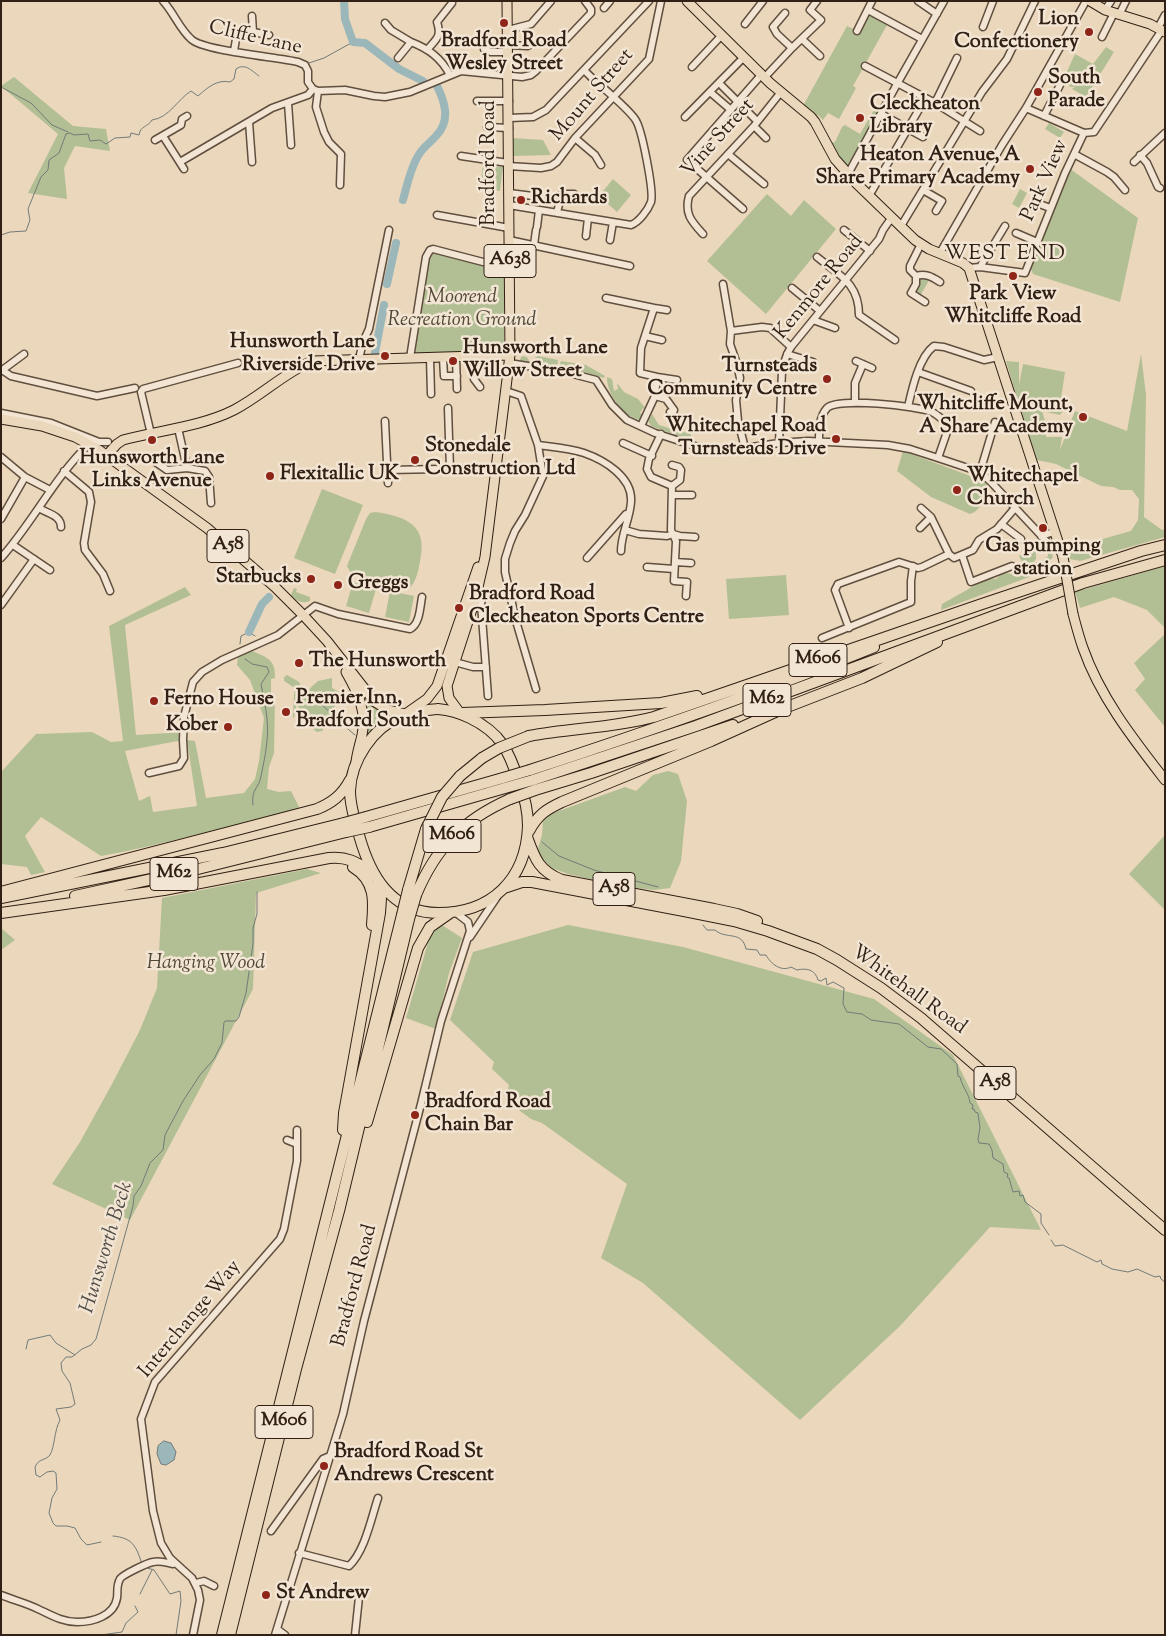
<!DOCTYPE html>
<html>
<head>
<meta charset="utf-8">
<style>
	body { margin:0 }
	#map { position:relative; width:1166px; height:1636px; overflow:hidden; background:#ebd7bb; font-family:"Sorts Mill Goudy",serif }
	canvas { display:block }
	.frame { position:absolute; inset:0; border:2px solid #312015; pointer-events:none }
</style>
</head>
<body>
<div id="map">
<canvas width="1166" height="1636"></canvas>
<div class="frame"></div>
</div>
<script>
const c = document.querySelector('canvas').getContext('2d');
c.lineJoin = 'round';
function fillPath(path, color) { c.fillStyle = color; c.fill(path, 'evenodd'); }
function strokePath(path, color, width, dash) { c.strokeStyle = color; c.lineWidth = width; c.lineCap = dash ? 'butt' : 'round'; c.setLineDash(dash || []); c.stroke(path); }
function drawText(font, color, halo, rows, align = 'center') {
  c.font = font + ' "Sorts Mill Goudy",serif'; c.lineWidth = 5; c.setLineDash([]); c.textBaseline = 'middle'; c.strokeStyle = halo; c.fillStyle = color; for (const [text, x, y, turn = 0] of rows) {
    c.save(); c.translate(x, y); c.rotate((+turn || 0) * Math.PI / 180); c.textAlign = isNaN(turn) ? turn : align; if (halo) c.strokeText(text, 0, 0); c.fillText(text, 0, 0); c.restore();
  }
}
fillPath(new Path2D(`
	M869,15l18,10 -34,61 3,2 -17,31 -11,-6 -5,7 -5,-5 -3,1 -12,-10 44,-80 13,6z
	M1106,47l8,5 -28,45 -14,-8 3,-2h-4l-7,-5v-4l11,-24 18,10z
	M14,77l59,49 33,3 4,22 -35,-5 -11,22 3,31 -39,-6 30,-59 -57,-48z
	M876,107l6,3 -34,62 -20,-29 7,-1 7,-15 3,-2 15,9 14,-24h2z
	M1049,123l15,9 -4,6 -15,-9z
	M513,138l30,2 8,15 -38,1z
	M483,165l20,2 -3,24 -20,-3z
	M1069,168l69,50 -18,84 -87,-28 -3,-8z
	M613,179l18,16 -14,17 -18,-16z
	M1020,189l7,4 -8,15 -7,-4z
	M767,194l24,22 13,-16 32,29 -70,85 -59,-53z
	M433,252l69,17 3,7 -1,68 -7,7 -82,2 13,-94z
	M918,277h11l-1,5 -8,14 -5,-5z
	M1141,354l5,41 -2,122 18,13 3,-1v8l-85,24 -10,-2 -3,-10 64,-18 7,-11 1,-21 -7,-9h-12l-7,-3 -12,-1 -45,-22 -19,-4 -20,-62 -11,-37 13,1v23l4,-21 42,8 -5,33 3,6 -3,4 -18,-4 4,13v13h16l-2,13 15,-39 52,20z
	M522,356l5,1 2,4h2l7,-5 20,4 -1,7 -14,-2 -5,-3 -2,2 -7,-3 -3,3 -7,-3z
	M561,361l25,4 19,11 -1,2 -45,-11z
	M607,377l5,2 2,12 4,-2 -1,-6 7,9 14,7 8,10 -3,-1 -3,5 3,2 -4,5c-16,-3 -33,-28 -32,-43z
	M652,414l7,11 23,7 8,1 2,5 -1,3 -40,-15 -3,-5z
	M903,451l81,30 5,6c-4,10 -8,24 -19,27l-39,-17 -34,-26z
	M322,489l41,16 -28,69 -41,-16z
	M376,512c31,5 52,13 44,49 -2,12 -4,21 -12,29l-17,-2 -39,-13 -5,-9 19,-47 4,-6z
	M1040,543l10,7 3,7 -4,4 -1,6 -3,4 -104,39 1,-6 46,-26 8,1c5,-5 9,-7 15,-5l5,-2 1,-4c7,-3 13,-2 20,-6l2,3h4l-1,-4 6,-5v-2l-7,-3 -5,2v6l-4,5h-9l-4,-8z
	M1165,566v62l-18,-18 -33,-13 -34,11 -5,-16z
	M786,575l3,40 -60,4 -3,-40z
	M353,582l23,7 -7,24 -23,-7z
	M185,587l6,8 -66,30 11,110 48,-3 -1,8 -58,11 14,50 11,-5 3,16 44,-6 -10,-66 8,1 11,57 38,-5 11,-14 4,-18 5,-43 -14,-38 -13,-15 1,-8 14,-6c15,6 24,9 23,27l-4,1v17l4,1 -1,56 -5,14 -2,22 12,3 12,-1 9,18c-66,15 -132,35 -199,47l-60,-39 -16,19 20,36 -14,3 -4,-8 -26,-3v-92l35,-38 56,-2 19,10 12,-1 -14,-115z
	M294,588l3,1 -1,3 14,5v4c-8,3 -14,0 -19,-6z
	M390,591l24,5 -5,26 -24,-5z
	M1165,634v93l-30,-37 10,-11 -11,-16z
	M287,675l12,7 4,8 4,1 11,-10 14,-3v10l9,5v7l-5,3 -2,5 -5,2 3,5 -2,5h-6l1,7 -3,4 -5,1 -4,-3 3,-9 -8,-5 1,-3 -2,4 -6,-2 -4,-11 -3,15 -1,-1 1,-22 1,-7 -11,-7v-4z
	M364,696l11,11 15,8 -13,9 -11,12 1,-29z
	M668,771l10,3 9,27 -6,60 -11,27 -16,2 -34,-4 -52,-12 -16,-6 -10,-9 -4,-11 4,-13 1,-14 5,-6 77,-28 11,4 17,-16z
	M1165,835v75l-36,-36z
	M307,869l14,4 -65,20 -3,96 -123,231 -78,-36 28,-42 32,-58 28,-54 17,-42 5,-90z
	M442,925l20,13 -13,35 -13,56 -30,-11 23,-79 3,-6z
	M568,925l115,22 191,52 79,56 88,175 -51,-3 -89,98 -101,95 -157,-137 -42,-25 26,-74 -85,-61 -11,-4 -26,-19 4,-15 -17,-16 2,-7 -44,-42 23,-68z
	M1,928l14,12 -14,10z`), '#b2bf94');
const water = new Path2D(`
	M164,1441l7,2 5,9 -2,8 -8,5 -5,-1 -4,-10 1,-8z`);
fillPath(water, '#9cb7ba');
strokePath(water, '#717b78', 1);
strokePath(new Path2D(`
	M309,63l15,-5 29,-16
	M1,87l30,16 21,22 16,7
	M1,235l9,-3 16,-1 4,-11 -2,-11 13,-32 7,-7 1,-10 10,-7 7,-19 4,-1 4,2 14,-1 2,7 10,-1 6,4 9,-6 15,-1 1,-4 8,2c1,-9 9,-8 13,-15 17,-2 26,-21 39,-29l7,5c9,-8 19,-17 32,-14l4,-3 2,-10c9,-6 15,1 23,7
	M240,644l1,-8 8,-4 6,4
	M245,659l7,5 15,3 2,5 -8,12c2,12 5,23 6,35 2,19 -2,38 -6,57 -2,13 -10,12 -8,29
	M303,686c17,16 33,34 52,49
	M542,842l17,14 35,14 64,17
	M703,925l4,5h8c11,10 27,0 31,19l11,1 3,5h6c5,9 15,17 25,12l6,3c9,-2 18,-1 21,10l3,1 5,-3 1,7 6,-3 11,6 -1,16 4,8 15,2 9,6 28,4 29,23 13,2 16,15 1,12 2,1c2,10 9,16 10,26l3,2 -1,4h2l1,3 3,1 2,15 -2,11 1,4 10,1 3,6 1,8 10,6 1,8 4,2 -1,3 2,1 4,14 6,-1 1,5 3,-1 2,7 16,12v9l8,12
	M1051,1240l4,6 8,-1 34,17 4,-2 1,4 10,5 16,3 9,-3 18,8 5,-1 1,3 4,3
	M26,1349l2,-9 22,-5 6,8 19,12
	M113,1536c20,2 23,10 29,28
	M101,1542l-14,3 -6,-6 -6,-11 -8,-2h-11l-3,-3 -4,-10 3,-15 5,-9 -1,-16 -3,-2 -6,1 -7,5 -4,-2 -1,-8c4,-9 10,-6 15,-12 5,-9 4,-24 10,-35l-4,-11 15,-2 4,-3 -5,-21 -8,-12 -1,-8 5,-6h6l10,-8 9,-4 5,-6 37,-133 1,-10 7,-10 9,-23 13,-13 2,-15 18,-34 17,-26 14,-16 8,-16 2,-21 2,-1h10l3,-4 7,-24 7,-49v-16l4,-14v-22
	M144,1567l10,3 16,24 10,-3 1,10 -5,34
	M140,1594l12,-24
	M101,1635l21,-3 4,-9 12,-11 -3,-6`), '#717b78', 1);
strokePath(new Path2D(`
	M344,1l1,18 8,23 12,1 34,26 24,12
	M403,200c4,-14 7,-31 15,-44 4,-8 12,-13 18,-20 15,-15 9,-34 1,-50
	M387,284l9,-41
	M375,353l9,-48
	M249,632l13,-28 7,-7`), '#9cb7ba', 8);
const minor = new Path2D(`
	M163,1c11,12 16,27 28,38 12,12 86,18 107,23l7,3 3,6v11l5,7
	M918,1l19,13
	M604,8l6,-7
	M868,10l54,29
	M1105,10l6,-9
	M785,13l-12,14 4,7 15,14
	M1119,15l7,-14
	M252,16l1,16
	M385,23l6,7 20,12
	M745,24l18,-23
	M983,27l10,-26
	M1158,28l7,-13
	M508,30l23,-6 20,-23
	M857,31l15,-30
	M1102,37l12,-24
	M803,40l17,16
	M508,45l20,1
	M484,49l7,3h17
	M427,50c9,-11 15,-13 10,-28l15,-19
	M234,51l2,-12 3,-4 14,-3 16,3
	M398,58l13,-16c18,7 30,16 39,33
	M865,66l70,37 45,28
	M692,67l30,-32
	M584,70l10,10
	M765,77l27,-29 29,-28 -11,-10 7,-9
	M722,86l35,35
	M313,89l5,2 27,-1 29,6 11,1 25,-5 51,-21 61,6 9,-2 5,-4 55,-58v-4l-6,-8
	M318,91l-2,16 8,25 5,10 12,12 -1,31
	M710,92l21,18
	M477,101h32
	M288,103l3,42
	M935,103l22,-45
	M1026,108l58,25 10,-1 68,-102
	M881,114l42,23
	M1044,116l16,-31
	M685,117l59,-60
	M509,118l24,-1 13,-7 103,-109
	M249,122l3,40
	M754,126l12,12
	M487,127l22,1
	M163,136l21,33
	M575,138l20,17 6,10
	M155,140l26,-15 1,-6 5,-3
	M728,154l36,30
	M1074,154l33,18 7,5 11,13
	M1140,155l7,8 11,24 2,1
	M461,156l47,7
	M180,162l92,-54 36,-13 5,-6
	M1134,162l31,-29
	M508,166l33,2 10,-2 6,-4 18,-24 74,-79 12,-58
	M848,174l49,-90 47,-83
	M923,190l19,11 -6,10
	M509,193l32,4
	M869,196l56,-97
	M1037,203l13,5
	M509,205l122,20c8,-3 17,-15 20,-23 3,-10 -9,-74 -16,-83 -7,-10 -26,-26 -36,-35
	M743,209l-56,-49 75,-86
	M557,212l5,-18h12
	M437,215l72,13
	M901,226l81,-134 25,-33 28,-58
	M537,227l2,-17
	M844,230l26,21
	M1016,233l21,9
	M703,234c-11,-12 -19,-20 -14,-38l65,-70 27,-34
	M586,236l2,-18
	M509,240l121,26
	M610,240l3,-18
	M921,244l-11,22v4l6,6v8l-5,9 14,9
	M534,245l2,-15
	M940,253l62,-108 24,-37 60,-107
	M817,257c22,18 42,26 42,58l36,25
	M980,267l25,-41
	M969,268l11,-1 45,6 40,-100 19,-40
	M916,276c10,-3 16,1 24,6
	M723,284l8,47 -1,13 7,20 3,14 -4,22 2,21 7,27
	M792,288l28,23
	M606,298l48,10 -13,40 -1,25 17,4 -2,19 -14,30
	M654,308l13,2
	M813,320l22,8
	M731,331l31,-4 8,1 21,19
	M645,336l17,4
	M787,354l26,8
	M473,356l1,23 6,8
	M456,357l1,32
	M410,358l16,-101 4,-7 3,-1 77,20
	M430,358l1,36
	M443,358l1,18h13
	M359,359l4,-17 6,-13 20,-99
	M856,361l16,7
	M509,363l56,9 31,8 16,25 15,15 28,13 43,14 15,2 32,-1 34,-5 29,-2 80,4 22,4 28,9 42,14 10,9 59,63 5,2h5
	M2,370l9,6 86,20 38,-8
	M1,371l23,-17
	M918,372l53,19
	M657,377l20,3
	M506,391l15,5 17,49 5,31 -18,39 -10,16 -5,12 -5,16v13l11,49 20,68
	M655,396l11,3 8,11 -1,3 -3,-1
	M855,403v-20l8,-19
	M908,407c4,-18 11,-50 26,-61l10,1 40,13 14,-3
	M448,408l2,61
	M1,413l50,10 48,19h9
	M385,421l3,62
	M178,428l9,40
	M151,434l-10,-42 2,-3 95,-26
	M661,434l-12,25 -2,10 4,8 21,9 -1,44 5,11 -2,40 13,1 -1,14
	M819,441c0,-11 0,-24 8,-33 10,-11 90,-2 105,4 6,3 10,7 15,12v8l-9,26
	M623,443l29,13
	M779,443l3,-72c2,-9 4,-16 9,-24l88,-108 4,-9 9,-13
	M538,445c15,2 31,3 46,8 20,7 49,24 47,49 -1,17 -10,32 -10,49
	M1,457l24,20 25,13
	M154,461l13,9 20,-2 18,3 4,6 2,26
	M387,470l109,-2
	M64,471l25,21 2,10 -7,41 1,7 18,24 7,17
	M980,472l15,-50
	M672,486l8,-6 1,-10 -2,-3 -7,-2
	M672,495h20
	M39,508c9,6 22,7 22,19
	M921,508l10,9 18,37
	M1,519l24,-42
	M1001,524l20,15
	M920,528l11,-11
	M625,530l14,4 28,2 6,-2 7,2 15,1
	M1041,536l13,-4
	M13,545l37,25
	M962,555l9,27 41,-16
	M1,558c32,-36 53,-80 88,-114
	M587,558l39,-44 3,-1
	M675,562l16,1
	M647,567l27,2
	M483,593l-2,11 7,92
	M1,605l33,-46
	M849,628l-14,-38 3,-6 61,-22 19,6 4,-1 27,-13 5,4 19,-8 6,-10 18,-11 18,-21
	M822,638l89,-36v-21l2,-15
	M451,661l22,6h13
	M149,773l30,-7 5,-8 -1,-18 1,-23 9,-35 9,-10 20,-12 56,-25 37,-29 23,8 72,15c10,-5 10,-22 12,-32
	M470,937l27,-40
	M287,1140l10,4
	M271,1531l52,-72 7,-3
	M299,1553l50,13c16,-15 22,-47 29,-68
	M196,1583l8,-2 10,5
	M1,1595c12,5 25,8 37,14 13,6 24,13 39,13 16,0 37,-6 40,-24 1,-6 -1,-12 3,-19 2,-4 27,-16 33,-17 7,-2 14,1 20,2l2,-1
	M277,1629l8,6
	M193,1635l7,-35 -2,-10 -6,-12 -22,-20 -9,-15 -8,-32 -12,-92 14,-37 125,-143 4,-10 13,-68v-31
	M275,1635l68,-221 21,-93 57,-217 20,-83 29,-90 -2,-9 -13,-10
	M355,1635l4,-38`);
const major = new Path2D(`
	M687,1l83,82 41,34 4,5 20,37 22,25 58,56 14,9 34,14 6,5 94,289
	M1090,1l15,9 45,14 15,8
	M1,419l41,7 33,11 24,13 108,78 68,59 29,29 23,25 48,61 13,8 17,4
	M107,455l10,-11 6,-4c37,-10 77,-13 111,-30 27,-14 50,-37 78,-49l198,-6
	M1073,614c3,11 6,23 10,34 17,49 51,92 82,132
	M346,672c12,21 21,39 16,63 -2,9 -5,18 -6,27
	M407,713l20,-14 10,-13 41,-119
	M460,713l-11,-15 -2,-12 28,-86 10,-43 25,-202 -3,-354`);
const highway = new Path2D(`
	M438,709c12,1 22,4 32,9 31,15 39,33 49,64 5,13 9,29 9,44 -2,54 -37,87 -90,87 -47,0 -68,-38 -79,-78 -4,-14 -9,-29 -9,-44 1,-31 23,-63 51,-75 11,-5 25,-6 37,-7z
	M462,713l83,-3 116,-7 36,-7
	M529,736c42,-8 84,-8 125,-19l328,-113 159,-53 24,-6
	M530,770c116,-38 231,-77 344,-123
	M460,776l22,-18
	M533,780l163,-54 387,-143 82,-23
	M535,790l56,-17 142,-48
	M366,817l137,-39
	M369,827l136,-39
	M529,831c9,-16 16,-21 33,-29l149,-61 71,-32 80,-31 75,-36
	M527,837c8,22 12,34 35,43l152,29 23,5 20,7
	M353,867c23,14 21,35 19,58
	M504,888l18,-6h10l152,29 50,10 34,10 49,18 20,11 44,28 40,30 244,212
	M408,890l18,-61
	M1,892l316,-83c15,-6 25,-14 33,-29
	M416,895c20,-48 47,-75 94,-96
	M75,896l123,-27 148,-37
	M1,898l222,-45 121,-30
	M1,913l163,-23 165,-32c17,-2 28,4 42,14
	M367,1122l51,-174 12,-21 20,-14
	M343,1130l1,-17 36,-200 1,-14 -3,-16
	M222,1635l180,-720
	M230,1635l66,-266 43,-158 70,-292`);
strokePath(minor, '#604e3e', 9);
strokePath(major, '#312015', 11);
strokePath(highway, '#312015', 12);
strokePath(minor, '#f2e5d3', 6);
strokePath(major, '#ebd7bb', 9);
strokePath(highway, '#ebd7bb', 10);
const majorBridge = new Path2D(`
	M1063,557l10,57`);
const highwayBridge = new Path2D(`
	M482,758l17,-10 30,-12
	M503,778l27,-8
	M505,788l28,-8
	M510,799l25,-9
	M344,823l22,-6
	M426,829l16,-32 18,-21
	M346,832l23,-5
	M402,915l6,-25
	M409,919l7,-24`);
strokePath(majorBridge, '#312015', 11, []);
strokePath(highwayBridge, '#312015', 12, []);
strokePath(majorBridge, '#ebd7bb', 9);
strokePath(highwayBridge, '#ebd7bb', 10);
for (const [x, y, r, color] of [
	[504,23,5,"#8f2418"],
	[1089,32,5,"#8f2418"],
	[1038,92,5,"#8f2418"],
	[860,118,5,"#8f2418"],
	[1030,169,5,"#8f2418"],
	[521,200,5,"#8f2418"],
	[1013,276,5,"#8f2418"],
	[385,356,5,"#8f2418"],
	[453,361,5,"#8f2418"],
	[827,379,5,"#8f2418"],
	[1083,417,5,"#8f2418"],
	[836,439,5,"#8f2418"],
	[152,440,5,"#8f2418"],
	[415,460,5,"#8f2418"],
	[270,476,5,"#8f2418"],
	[957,490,5,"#8f2418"],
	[1043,528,5,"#8f2418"],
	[311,579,5,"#8f2418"],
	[338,585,5,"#8f2418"],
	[459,608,5,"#8f2418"],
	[299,663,5,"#8f2418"],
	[154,701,5,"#8f2418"],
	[286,712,5,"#8f2418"],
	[228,727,5,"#8f2418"],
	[415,1115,5,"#8f2418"],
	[324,1466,5,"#8f2418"],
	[266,1595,5,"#8f2418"]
]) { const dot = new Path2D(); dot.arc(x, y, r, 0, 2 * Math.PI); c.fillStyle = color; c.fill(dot); strokePath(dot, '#f2e5d3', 2); }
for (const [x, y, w] of [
	[510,261,52],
	[228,546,42],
	[818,660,58],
	[767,700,48],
	[452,836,58],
	[174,874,48],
	[614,889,42],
	[995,1083,42],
	[284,1422,58]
]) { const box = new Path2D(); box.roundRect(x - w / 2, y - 16.5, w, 33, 4); c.fillStyle = '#f2e5d3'; c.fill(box); strokePath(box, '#312015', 1); }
drawText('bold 19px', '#312015', null, [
	["A638",510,261],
	["A58",228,546],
	["M606",818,660],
	["M62",767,700],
	["M606",452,836],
	["M62",174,874],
	["A58",614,889],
	["A58",995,1083],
	["M606",284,1422]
]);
drawText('bold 20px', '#312015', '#f2e5d3', [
	["Lion",1079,21,"right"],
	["Confectionery",1079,44,"right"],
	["Bradford Road",504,43,"center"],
	["Wesley Street",504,66,"center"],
	["South",1048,80],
	["Parade",1048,103],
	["Cleckheaton",870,106],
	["Library",870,129],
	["Heaton Avenue, A",1020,157,"right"],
	["Share Primary Academy",1020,180,"right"],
	["Richards",531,200],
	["Park View",1013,296,"center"],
	["Whitcliffe Road",1013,319,"center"],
	["Hunsworth Lane",375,344,"right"],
	["Riverside Drive",375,367,"right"],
	["Hunsworth Lane",463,350],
	["Willow Street",463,373],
	["Turnsteads",817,368,"right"],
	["Community Centre",817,391,"right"],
	["Whitcliffe Mount,",1073,406,"right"],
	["A Share Academy",1073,429,"right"],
	["Whitechapel Road",826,428,"right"],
	["Turnsteads Drive",826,451,"right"],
	["Stonedale",425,448],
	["Construction Ltd",425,471],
	["Hunsworth Lane",152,460,"center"],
	["Links Avenue",152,483,"center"],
	["Flexitallic UK",280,476],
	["Whitechapel",967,478],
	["Church",967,501],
	["Gas pumping",1043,548,"center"],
	["station",1043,571,"center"],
	["Starbucks",301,579,"right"],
	["Greggs",348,585],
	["Bradford Road",469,596],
	["Cleckheaton Sports Centre",469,619],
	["The Hunsworth",309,663],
	["Premier Inn,",296,700],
	["Bradford South",296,723],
	["Ferno House",164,701],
	["Kober",218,727,"right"],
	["Bradford Road",425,1104],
	["Chain Bar",425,1127],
	["Bradford Road St",334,1454],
	["Andrews Crescent",334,1477],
	["St Andrew",276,1595]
], 'left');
drawText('20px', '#312015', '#f2e5d3', [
	["Cliffe Lane",255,39,13],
	["Mount Street",593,96,-49],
	["Vine Street",719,139,-48],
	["Bradford Road",491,163,-90],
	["Park View",1046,181,-66],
	["Kenmore Road",820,288,-51],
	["Whitehall Road",908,991,36],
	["Bradford Road",356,1286,-75],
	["Interchange Way",191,1320,-50]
]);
drawText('italic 20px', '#514835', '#f2e5d3', [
	["Moorend",462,299],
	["Recreation Ground",462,322],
	["Hanging Wood",206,965]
]);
c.letterSpacing = '1px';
drawText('21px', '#312015', '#f2e5d3', [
	["WEST END",1005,255]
]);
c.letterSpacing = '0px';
drawText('italic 21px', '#514d47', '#f2e5d3', [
	["Hunsworth Beck",108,1248,-73]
]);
</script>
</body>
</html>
